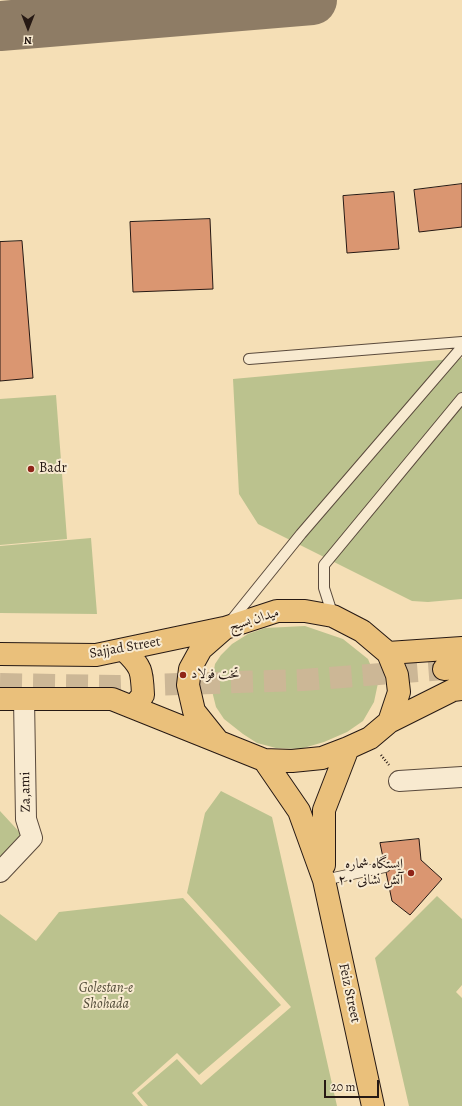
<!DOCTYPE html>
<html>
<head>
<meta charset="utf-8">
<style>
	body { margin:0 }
	#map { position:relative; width:462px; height:1106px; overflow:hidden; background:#f5dfb6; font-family:Alegreya,serif }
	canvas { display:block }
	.north { position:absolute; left:8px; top:8px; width:40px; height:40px; -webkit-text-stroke:3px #f8ead0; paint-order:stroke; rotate:180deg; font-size:11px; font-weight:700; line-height:16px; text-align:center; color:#261914 }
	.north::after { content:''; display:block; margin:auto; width:14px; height:18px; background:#261914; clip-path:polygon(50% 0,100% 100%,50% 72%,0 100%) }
	.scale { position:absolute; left:324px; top:1080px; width:55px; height:18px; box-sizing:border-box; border:2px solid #261914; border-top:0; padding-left:5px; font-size:12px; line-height:14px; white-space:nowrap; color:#261914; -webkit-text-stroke:3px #f8ead0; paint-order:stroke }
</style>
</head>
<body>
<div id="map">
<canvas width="462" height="1106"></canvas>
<div class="north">N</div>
<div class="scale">20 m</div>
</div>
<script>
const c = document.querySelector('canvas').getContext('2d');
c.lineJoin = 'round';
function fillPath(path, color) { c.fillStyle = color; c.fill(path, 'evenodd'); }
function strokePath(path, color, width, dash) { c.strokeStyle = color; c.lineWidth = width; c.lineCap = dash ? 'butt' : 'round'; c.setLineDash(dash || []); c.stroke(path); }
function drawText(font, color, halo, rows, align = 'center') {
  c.font = font + ' Alegreya,Amiri,serif'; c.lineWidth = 4; c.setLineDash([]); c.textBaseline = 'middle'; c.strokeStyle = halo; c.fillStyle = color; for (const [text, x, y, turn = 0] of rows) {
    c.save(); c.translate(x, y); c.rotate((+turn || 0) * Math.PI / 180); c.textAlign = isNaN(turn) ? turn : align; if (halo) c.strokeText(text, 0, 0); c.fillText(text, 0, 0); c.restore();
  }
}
fillPath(new Path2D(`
	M462,358v241l-34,3 -16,-1 -154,-77 -19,-30 -6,-115z
	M56,395l11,144 -67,6v-146z
	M91,538l6,76 -97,-1v-67z
	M305,626l38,13 25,20 10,24 -4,19 -11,19 -16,11 -23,10 -24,7 -24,-1 -19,-5 -14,-9 -19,-15 -8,-12 -5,-20 4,-23 6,-9 11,-11 16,-10 17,-6z
	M221,791l51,26 65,289h-189l-11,-13 40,-34 24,26 90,-78 -104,-114 18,-80z
	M0,811l23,25 -23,24z
	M437,896l25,23v66l-6,7 6,6v108h-53l-34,-148z
	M183,898l98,107 -82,70 -22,-22 -45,40 11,13h-143v-192l36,27 23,-29z`), '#bbc28e');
strokePath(new Path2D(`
	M0,26l312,-26`), '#8e7c65', 50);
const building = new Path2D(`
	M462,184v43l-43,5 -5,-42z
	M394,192l5,57 -52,4 -4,-57z
	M210,219l3,70 -80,3 -3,-70z
	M22,241l11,137 -33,3v-139z
	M419,839l2,21 21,19 -32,36 -18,-14 -12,-58z`);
fillPath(building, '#da9671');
strokePath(building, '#261914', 1);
strokePath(new Path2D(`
	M0,684l117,2 186,-6 141,-11`), '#ccb796', 22, [22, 11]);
const service = new Path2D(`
	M249,359l213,-17
	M333,616l-9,-28v-23l138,-167
	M230,622l71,-88 161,-187
	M324,880l61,-13`);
const minor = new Path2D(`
	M399,781l63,-4
	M0,872l32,-34 -6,-19 -2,-120`);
const primary = new Path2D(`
	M124,650c18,17 18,21 19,45l-10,12
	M388,653l74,-5
	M0,654l96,1 128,-27
	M444,669l18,-1
	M0,699h112l152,61 28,1 30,-3 26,-10 22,-10 19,-16 10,-30 -2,-17 -9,-22 -26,-22 -29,-15 -28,-5h-28l-52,17 -24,21 -11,20 -2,16 6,26 24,30
	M389,722l64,-32 9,-1
	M264,760l35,51 25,69 49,226
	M324,865v-55l24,-62`);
strokePath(service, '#5a4a3c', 12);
strokePath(minor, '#5a4a3c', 22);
strokePath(primary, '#261914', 24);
strokePath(new Path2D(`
	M381,755l8,10`), '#261914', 2.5, [1, 2]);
strokePath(service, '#f8ead0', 10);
strokePath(minor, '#f8ead0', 20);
strokePath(primary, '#eac07b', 22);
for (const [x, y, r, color] of [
	[31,469,4,"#8f2418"],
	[183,675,4,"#8f2418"],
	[411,873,4,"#8f2418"]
]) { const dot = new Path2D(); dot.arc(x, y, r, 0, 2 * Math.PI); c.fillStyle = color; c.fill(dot); strokePath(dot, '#f8ead0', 1.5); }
drawText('14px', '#261914', '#f8ead0', [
	["Badr",39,469],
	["تخت فولاد",191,675],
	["ایستگاه شماره",403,865,"right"],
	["۲۰ آتش نشانی",403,881,"right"]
], 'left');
drawText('14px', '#261914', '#f8ead0', [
	["میدان بسیج",254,620,-17],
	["Sajjad Street",125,648,-10],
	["Za,ami",26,792,-91],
	["Feiz Street",349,993,78]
]);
drawText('italic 14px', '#534c39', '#f8ead0', [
	["Golestan-e",106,989],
	["Shohada",106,1005]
]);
</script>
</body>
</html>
